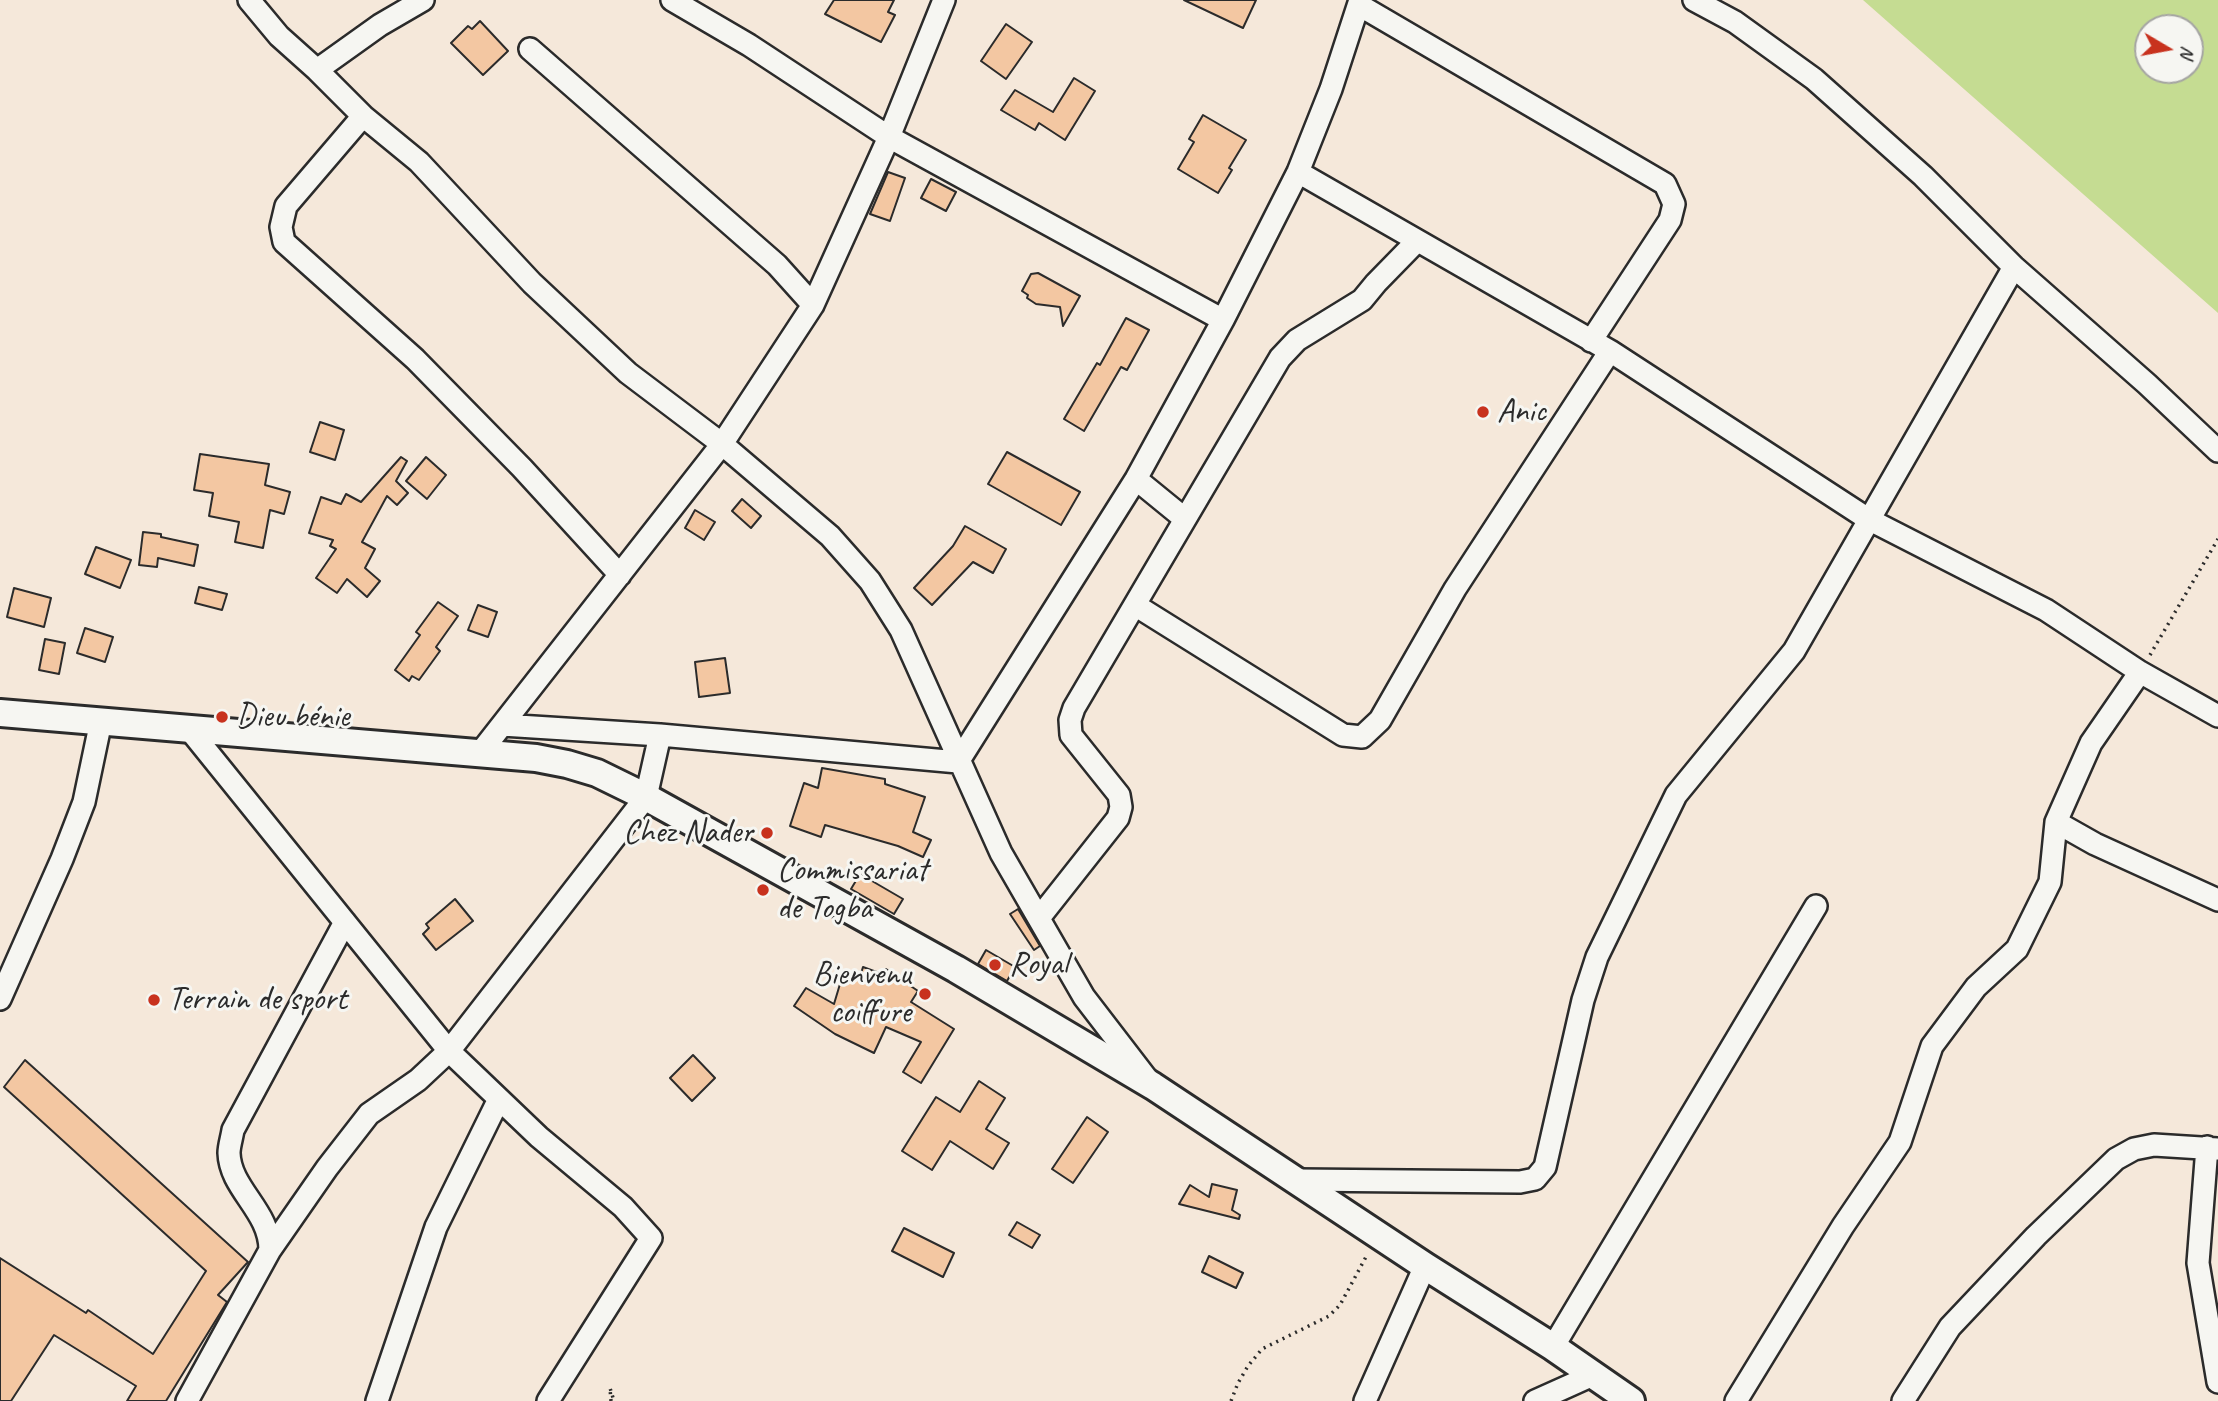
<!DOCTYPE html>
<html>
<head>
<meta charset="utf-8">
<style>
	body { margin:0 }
	#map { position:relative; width:2218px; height:1401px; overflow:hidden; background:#f5e8da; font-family:Caveat,sans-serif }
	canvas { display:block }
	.north { position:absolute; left:2134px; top:14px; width:70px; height:70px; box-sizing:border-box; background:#f6f6f2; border:2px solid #a5a5a2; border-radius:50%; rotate:100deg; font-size:19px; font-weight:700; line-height:28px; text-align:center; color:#2b2b2b }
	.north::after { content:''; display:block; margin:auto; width:24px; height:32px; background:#c8321e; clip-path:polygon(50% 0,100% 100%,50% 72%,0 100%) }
</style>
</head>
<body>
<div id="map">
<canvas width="2218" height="1401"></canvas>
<div class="north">N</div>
</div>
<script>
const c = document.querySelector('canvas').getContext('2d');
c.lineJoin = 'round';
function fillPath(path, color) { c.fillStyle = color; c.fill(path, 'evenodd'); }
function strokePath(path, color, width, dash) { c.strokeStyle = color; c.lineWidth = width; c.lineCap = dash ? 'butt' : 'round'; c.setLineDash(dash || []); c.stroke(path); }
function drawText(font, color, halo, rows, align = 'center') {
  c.font = font + ' Caveat,sans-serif'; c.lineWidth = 6; c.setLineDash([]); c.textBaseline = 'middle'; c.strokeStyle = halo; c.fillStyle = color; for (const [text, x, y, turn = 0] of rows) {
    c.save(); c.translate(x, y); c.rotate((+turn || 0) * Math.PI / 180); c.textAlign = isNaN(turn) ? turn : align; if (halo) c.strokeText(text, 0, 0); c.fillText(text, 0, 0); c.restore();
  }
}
fillPath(new Path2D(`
	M1863,0h355v313zM2148,28h42v42h-42z`), '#c5dc92');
const building = new Path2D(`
	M834,0h60l-6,12 7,3 -14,27 -56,-28z
	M1184,0h72l-13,28z
	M480,21l28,30 -25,24 -32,-32 17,-17 4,3z
	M1006,24l26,18 -26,37 -25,-18z
	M1074,78l21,13 -30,49 -26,-17 -4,7 -34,-20 14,-20 38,22z
	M1203,115l43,25 -17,28 3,2 -14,23 -40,-24 16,-27 -5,-3z
	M888,172l17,6 -15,43 -20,-7z
	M931,179l25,13 -10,19 -25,-13z
	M1038,273l42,23 -17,30 -3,-19 -24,-3 -9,-6 1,-3 -6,-4 9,-17z
	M1126,318l23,12 -22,40 -6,-3 -37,64 -20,-12 33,-56 3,2z
	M320,422l24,8 -9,30 -25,-8z
	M1007,452l73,40 -19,33 -73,-41z
	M200,454l69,10 -4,21 25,7 -6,22 -14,-4 -7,38 -28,-6 4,-20 -30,-6 4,-23 -19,-3z
	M401,457l6,4 -11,20 12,12 -11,12 -10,-9 -25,46 13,7 -10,19 15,13 -13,16 -20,-18 -10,14 -21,-15 20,-29 -6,-3 3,-6 -24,-7 12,-36 20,7 5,-10 15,8z
	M426,457l20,18 -19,24 -21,-18z
	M742,499l19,17 -10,12 -19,-17z
	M695,510l20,12 -11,18 -19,-12z
	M965,526l41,23 -13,24 -20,-11 -41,43 -18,-17 39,-42z
	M143,532l18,2v3l37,8 -4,21 -36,-8 -1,9 -18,-2z
	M96,547l35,13 -11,28 -35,-14z
	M199,587l28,7 -5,16 -27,-7z
	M14,588l37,10 -7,29 -37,-10z
	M438,602l20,14 -22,31 4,4 -21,29 -7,-4 -3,5 -14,-11 25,-35 -4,-3z
	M478,605l19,7 -9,25 -20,-7z
	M85,628l28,9 -8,25 -28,-9z
	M45,639l20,4 -6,31 -20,-4z
	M725,658l5,35 -31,4 -4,-35z
	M822,768l63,11v5l40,13 -12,35 18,8 -8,17 -25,-11 -73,-21 -4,12 -31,-11 14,-43 14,5z
	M860,874l43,25 -9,15 -43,-25z
	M455,899l18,22 -37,29 -13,-16 6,-6 -3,-4z
	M1018,909l22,37 -6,4 -24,-36z
	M986,950l29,17 -8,14 -29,-17z
	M863,967l19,7 4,-5 32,22 -7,11 43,27 -33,54 -18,-11 18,-30 -35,-15 -12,26 -39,-19 -41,-28 12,-18 28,16 9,-30 16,6z
	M693,1055l22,23 -23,23 -22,-23z
	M25,1060l223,202 -30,33 9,7 -61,99h-39l9,-15 -82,-51 -43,66h-11v-143l86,55 2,-3 65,44 53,-83 -202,-184z
	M979,1081l26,17 -19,31 23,14 -16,26 -43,-28 -18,29 -30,-19 34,-54 24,15z
	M1087,1117l21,15 -35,51 -21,-14z
	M1212,1184l25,6 -5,20 8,5 -1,4 -60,-15 11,-19 19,12z
	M1017,1222l23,13 -8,13 -23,-13z
	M904,1228l50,25 -11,24 -51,-26z
	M1209,1256l34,17 -7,15 -34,-16z`);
fillPath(building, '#f3c7a2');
strokePath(building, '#2b2b2b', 2);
const minor = new Path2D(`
	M249,0l30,36 38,34 46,46 56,46 113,121 96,90 94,71 108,92 40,45 31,49 100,223 83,144 63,82
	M672,0l77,45 140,92 334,183
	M1694,0l41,22 79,57 109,97 91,91 133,117 71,67
	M1359,5l306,179 9,20 -4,16 -79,121
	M530,49l247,216 36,40
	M317,70l63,-45 43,-25
	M363,116l-77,90 -5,21 3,15 131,117 107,109 98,107
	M1298,172l312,179 258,168 178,91 94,62 78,44
	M1136,479l49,40
	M1135,605l208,130 19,2 18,-17 75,-131 155,-238
	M502,725l158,10 298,27 178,-283 87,-159 75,-148 33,-83 29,-89
	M189,729l260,322 90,86 84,70 28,31 -103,163
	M480,753l242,-309 91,-139 76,-168 55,-137
	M2056,822l39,22 123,56
	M1039,918l79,-100 3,-11 -2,-12 -48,-60 -1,-15 4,-12 206,-350 17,-18 65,-40 14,-17 41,-42
	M0,999l62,-140 22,-57 17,-81
	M2207,1147l-9,116 20,119
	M1297,1180l223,2 15,-3 10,-12 38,-167 14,-43 79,-162 118,-144 220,-384
	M270,1250l57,-82 42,-54 49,-34 31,-29 197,-254 14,-62
	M1553,1347l263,-441
	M187,1401l83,-151c0,-39 -40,-61 -41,-97 0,-7 3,-16 4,-23l112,-208
	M377,1401l59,-174 63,-128
	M1365,1401l60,-135
	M1535,1401l58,-26
	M1736,1401l107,-175 57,-84 32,-96 44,-59 41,-38 33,-67 6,-60 35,-79 49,-71
	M1903,1401l47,-74 86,-91 80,-77 18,-10 20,-4 64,4`);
const tertiary = new Path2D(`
	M0,713l536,45 31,6 30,9 49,24 310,172 197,117 272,180 128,81 78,54`);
strokePath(minor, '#2b2b2b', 26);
strokePath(tertiary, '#2b2b2b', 32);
strokePath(new Path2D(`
	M2150,655l68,-116
	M611,1401l-1,-13 4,13
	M1231,1401l7,-18 10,-17 14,-17 67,-33 11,-11 27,-50`), '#2b2b2b', 3.5, [2, 5]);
strokePath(minor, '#f6f6f2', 21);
strokePath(tertiary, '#f6f6f2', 26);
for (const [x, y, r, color] of [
	[1483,412,7,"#c8321e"],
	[222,717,7,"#c8321e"],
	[767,833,7,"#c8321e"],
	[763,890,7,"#c8321e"],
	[995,965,7,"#c8321e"],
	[925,994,7,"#c8321e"],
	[154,1000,7,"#c8321e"]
]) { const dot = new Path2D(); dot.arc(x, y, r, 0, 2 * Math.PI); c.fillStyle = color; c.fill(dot); strokePath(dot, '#f6f6f2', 2.5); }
drawText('33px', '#2b2b2b', '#f6f6f2', [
	["Anic",1497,412],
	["Dieu bénie",236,717],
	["Chez Nader",753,833,"right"],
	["Commissariat",777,871],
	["de Togba",777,909],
	["Royal",1009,965],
	["Bienvenu",911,975,"right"],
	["coiffure",911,1013,"right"],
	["Terrain de sport",168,1000]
], 'left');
</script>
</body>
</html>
